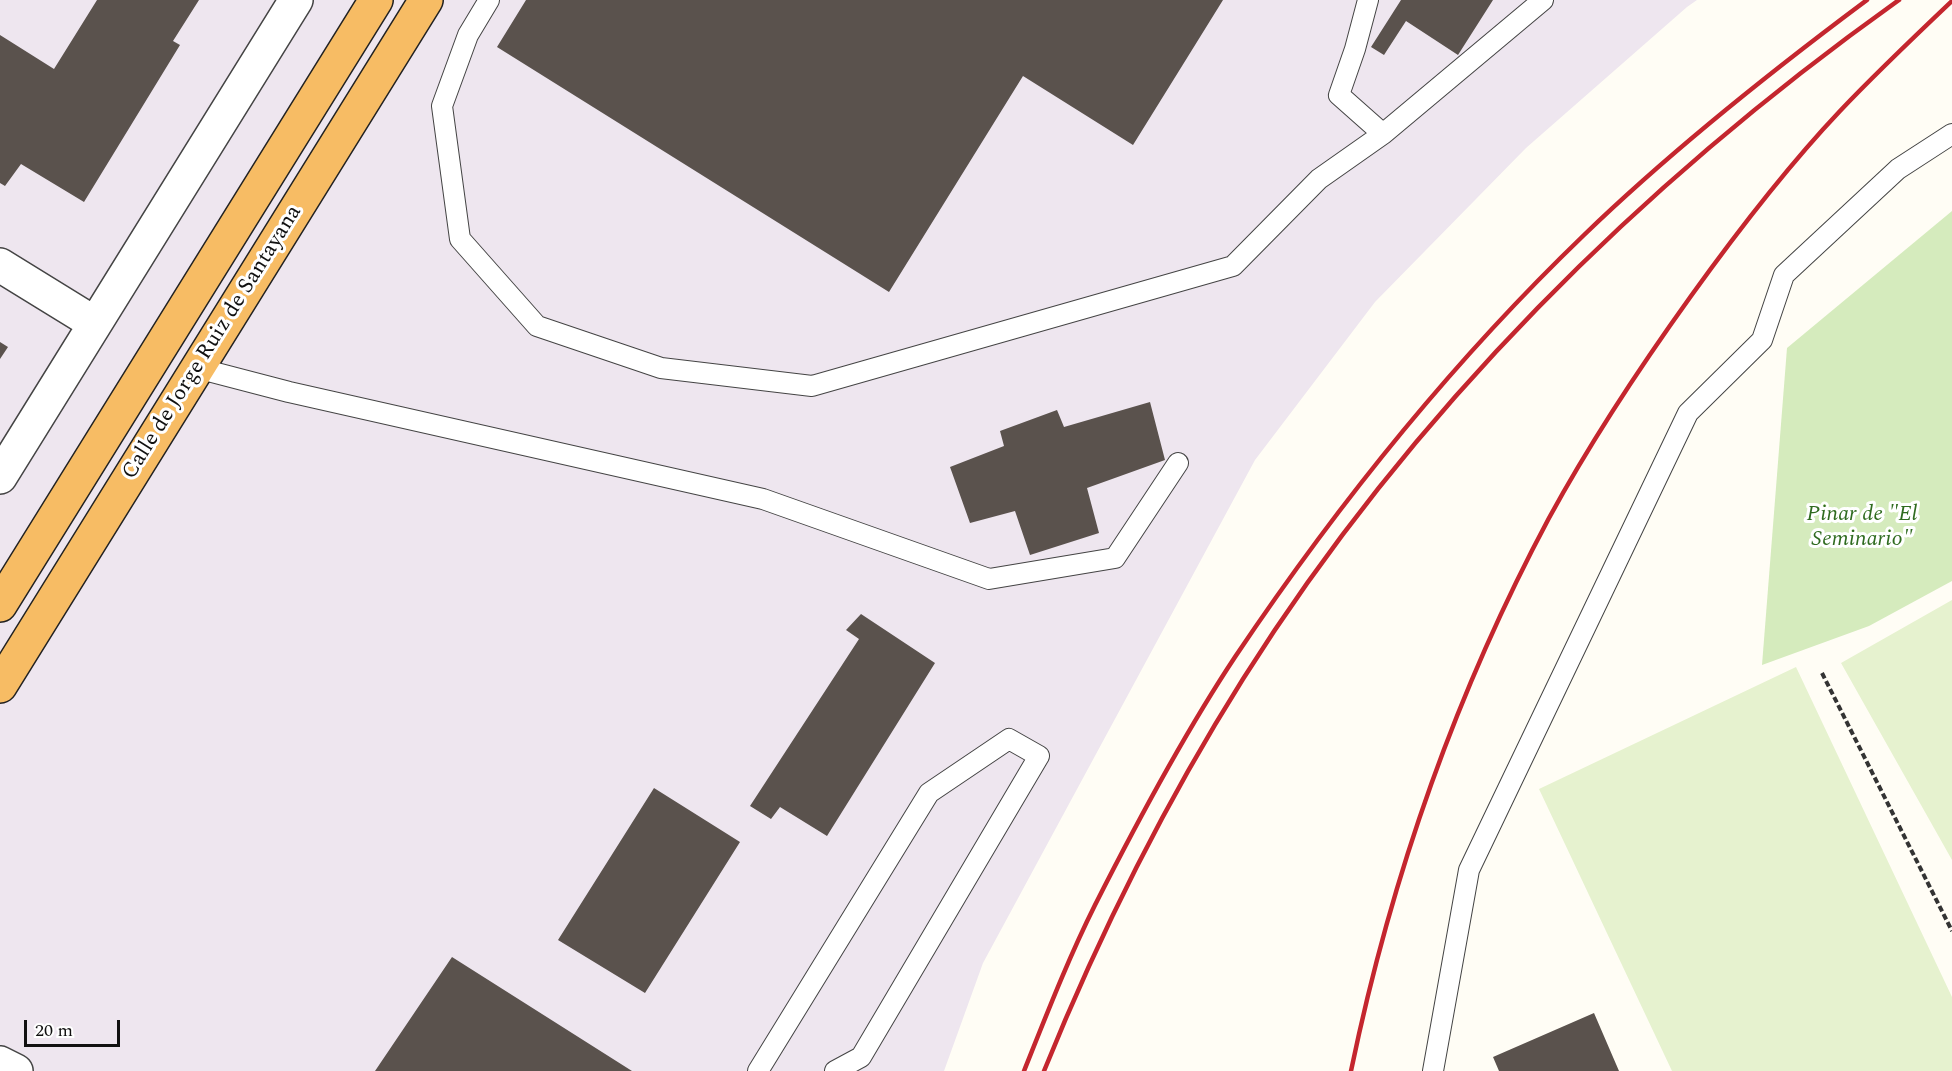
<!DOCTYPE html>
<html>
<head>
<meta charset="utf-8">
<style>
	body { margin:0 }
	#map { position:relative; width:1952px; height:1071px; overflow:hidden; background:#fffdf5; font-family:Spectral,serif }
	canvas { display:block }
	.scale { position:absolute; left:24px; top:1020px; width:96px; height:27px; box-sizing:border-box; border:3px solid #111; border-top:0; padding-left:8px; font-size:18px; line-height:21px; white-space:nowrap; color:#111; -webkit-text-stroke:4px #fff; paint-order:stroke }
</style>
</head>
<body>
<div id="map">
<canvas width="1952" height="1071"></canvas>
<div class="scale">20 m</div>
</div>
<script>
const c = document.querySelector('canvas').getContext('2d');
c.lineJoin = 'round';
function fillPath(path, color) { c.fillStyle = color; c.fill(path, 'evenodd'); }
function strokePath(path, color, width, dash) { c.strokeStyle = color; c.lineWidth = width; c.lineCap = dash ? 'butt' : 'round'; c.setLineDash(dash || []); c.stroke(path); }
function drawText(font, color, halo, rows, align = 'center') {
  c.font = font + ' Spectral,serif'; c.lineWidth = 6; c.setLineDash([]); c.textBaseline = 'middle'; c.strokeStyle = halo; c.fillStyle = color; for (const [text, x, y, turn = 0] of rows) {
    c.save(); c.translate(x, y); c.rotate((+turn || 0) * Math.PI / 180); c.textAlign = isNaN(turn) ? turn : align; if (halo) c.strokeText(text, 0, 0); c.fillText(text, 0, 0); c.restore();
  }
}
fillPath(new Path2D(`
	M0,0h1697l-10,7 -161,141 -151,154 -120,158 -272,503 -39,108h-944z`), '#eee6ef');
fillPath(new Path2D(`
	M1952,211v370l-83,45 -107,39 25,-317z`), '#d5ebbd');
fillPath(new Path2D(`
	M1952,600v260l-111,-197z
	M1796,667l156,330v74h-280l-133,-282z`), '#e6f2cf');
fillPath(new Path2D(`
	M97,0h102l-26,41 7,4 -96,157 -63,-38 -16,22 -5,-3v-148l54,34z
	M526,0h697l-90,145 -110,-69 -134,216 -392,-245z
	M1401,0h92l-35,55 -52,-34 -22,34 -13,-8z
	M0,342l8,5 -8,12z
	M1150,402l15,58 -78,28 12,45 -69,22 -15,-44 -45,12 -20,-56 54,-21 -4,-15 57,-21 7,17z
	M861,614l74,49 -108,173 -47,-29 -9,12 -21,-13 109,-167 -13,-9z
	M654,788l86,54 -95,151 -87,-53z
	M452,957l180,114h-257z
	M1594,1013l25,58h-120l-6,-14z`), '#5a524d');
const service = new Path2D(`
	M489,0l-21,35 -26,71 18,133 77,87 124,42 151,18 421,-120 86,-87 64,-45 160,-134
	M1368,0l-13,49 -16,46 44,39
	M197,368l92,24 474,107 226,80 126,-21 63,-95
	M758,1071l171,-278 80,-54 30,17 -178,301 -26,14
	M1433,1071l36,-201 219,-457 74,-73 22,-65 114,-106 54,-35`);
const minor = new Path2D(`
	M0,265l94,58
	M0,477l296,-477
	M0,1063l16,8`);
const trunk = new Path2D(`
	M0,605l376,-605
	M0,686l426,-686`);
strokePath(service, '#444', 22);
strokePath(minor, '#444', 36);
strokePath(trunk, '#222', 36);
strokePath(new Path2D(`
	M1822,673l130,258`), '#333', 4, [6, 3]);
strokePath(service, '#fff', 20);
strokePath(minor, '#fff', 33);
strokePath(trunk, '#f7bc64', 33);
strokePath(new Path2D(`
	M1024,1071c22,-55 44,-112 71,-166 42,-83 89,-171 140,-248 102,-152 217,-295 349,-422 88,-85 185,-162 283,-235
	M1044,1071c55,-136 121,-268 199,-392 169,-268 399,-496 656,-679
	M1351,1071c40,-193 105,-379 198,-553 42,-77 91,-151 142,-222 46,-64 95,-128 149,-185 36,-38 74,-74 112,-110`), '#c4262e', 4.5);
drawText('22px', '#111', '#fff', [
	["Calle de Jorge Ruiz de Santayana",213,343,-58]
]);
drawText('italic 22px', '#2f6b1f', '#fff', [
	["Pinar de \"El",1862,516],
	["Seminario\"",1862,541]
]);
</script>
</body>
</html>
